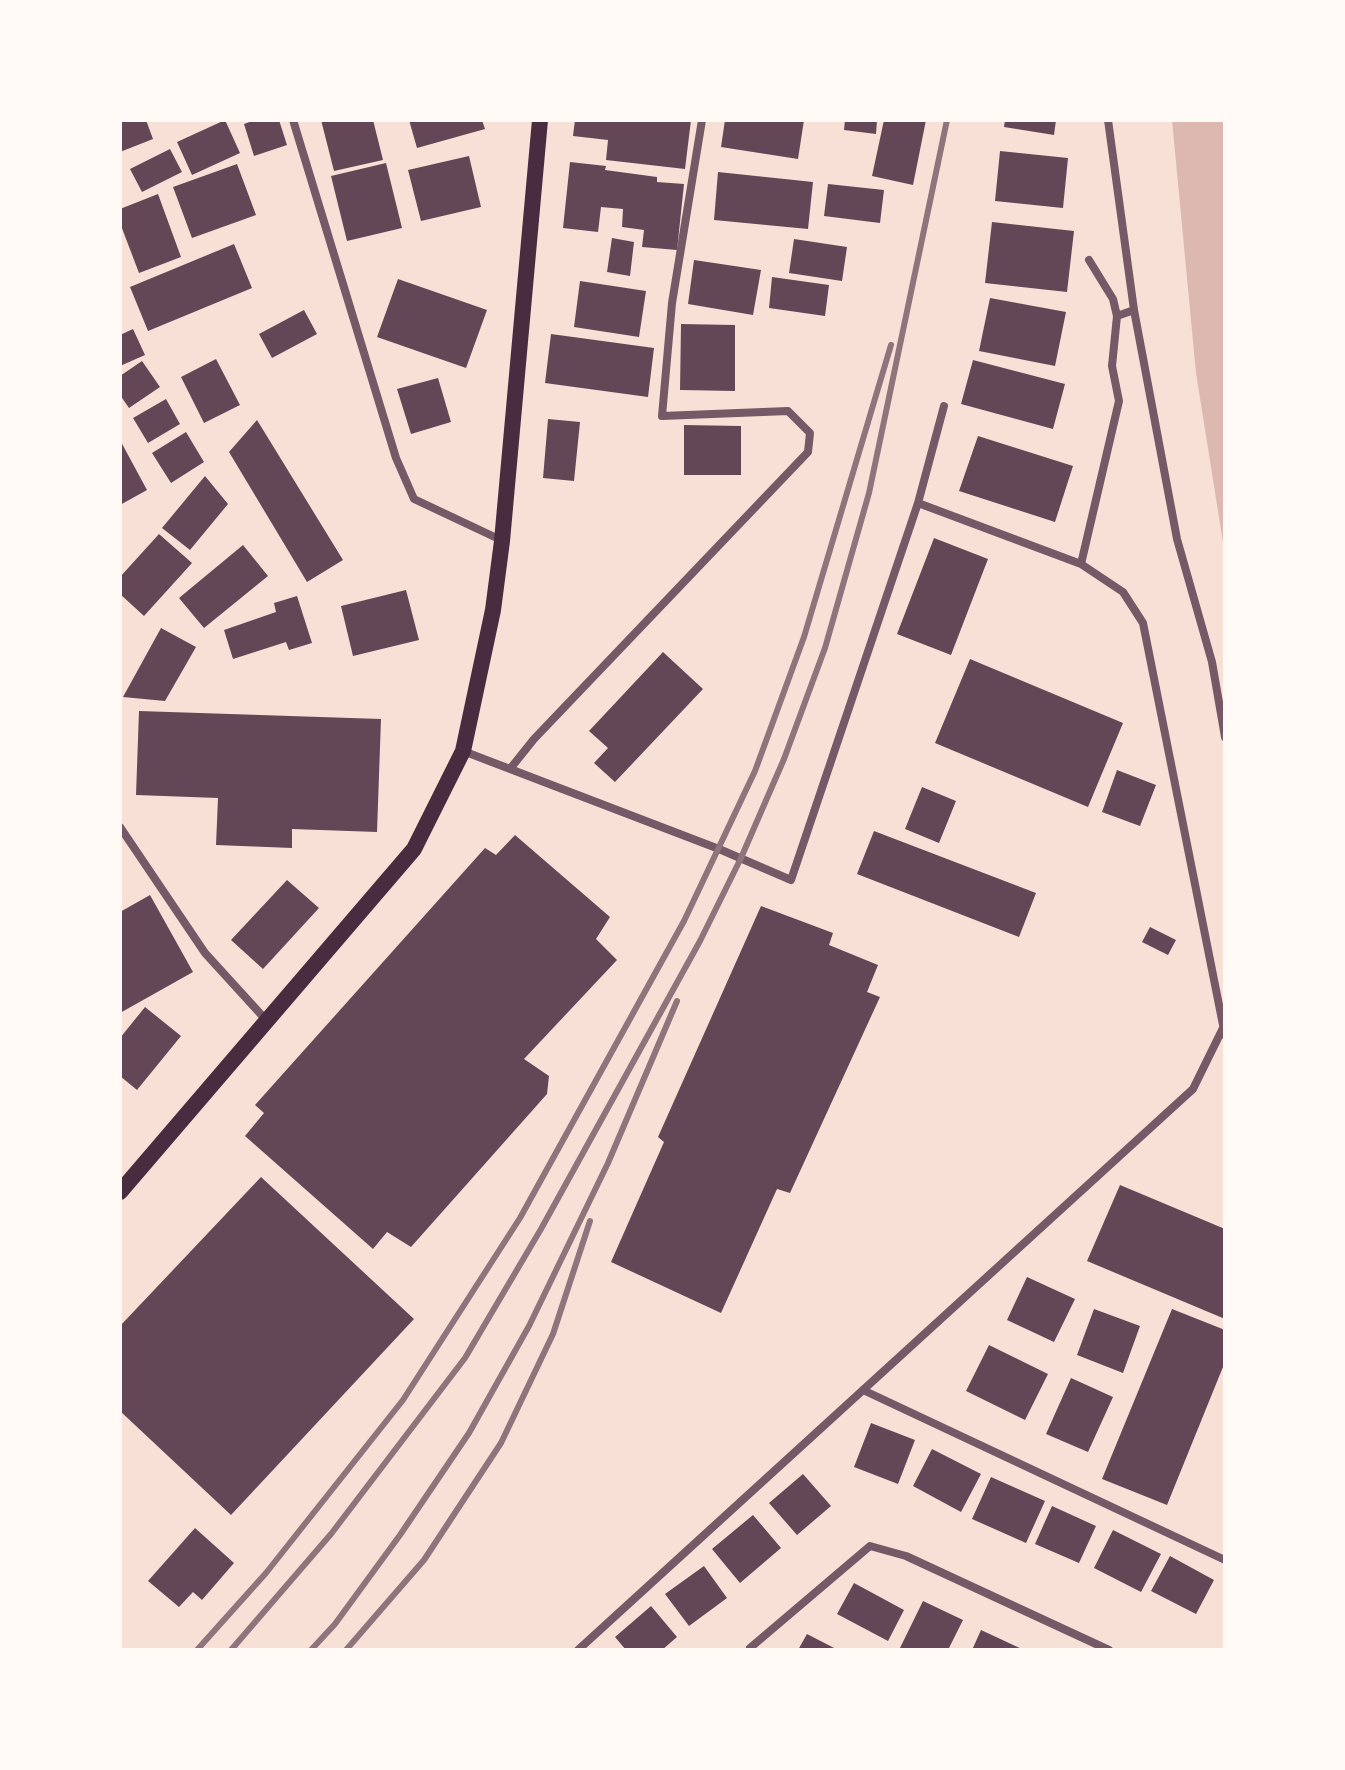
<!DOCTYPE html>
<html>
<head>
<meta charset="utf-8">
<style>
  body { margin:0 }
  #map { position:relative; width:1345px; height:1770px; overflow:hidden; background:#f7e1d7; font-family:Raleway,sans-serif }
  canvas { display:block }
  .frame { position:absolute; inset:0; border:122px solid #fffaf5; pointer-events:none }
</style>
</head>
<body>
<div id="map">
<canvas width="1345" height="1770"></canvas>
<div class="frame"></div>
</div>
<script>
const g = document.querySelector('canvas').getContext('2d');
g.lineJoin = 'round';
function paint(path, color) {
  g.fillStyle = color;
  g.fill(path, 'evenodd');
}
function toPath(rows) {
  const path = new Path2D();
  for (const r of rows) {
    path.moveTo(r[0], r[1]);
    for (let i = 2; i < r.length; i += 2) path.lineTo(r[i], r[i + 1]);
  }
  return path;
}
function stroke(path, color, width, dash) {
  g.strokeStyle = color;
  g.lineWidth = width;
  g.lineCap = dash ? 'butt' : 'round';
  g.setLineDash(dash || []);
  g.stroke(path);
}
paint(toPath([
  [1172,120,1225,120,1225,555,1196,373]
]), '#dcb8b0');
paint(toPath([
  [120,120,146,120,153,139,120,152],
  [225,120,240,153,192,175,177,142],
  [255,120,279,120,287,145,254,156,244,124],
  [321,120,373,120,383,160,334,171],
  [409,120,482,120,485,129,417,148],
  [575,120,691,120,685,169,606,160,608,140,573,136],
  [725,120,804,120,798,159,721,147],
  [845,120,877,120,876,134,844,130],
  [884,120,926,120,913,185,872,176],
  [1005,120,1056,120,1054,135,1004,127],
  [170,149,182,172,142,192,130,169],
  [1000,151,1068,158,1063,208,995,201],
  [469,156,481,207,421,221,408,170],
  [570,162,606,166,605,170,657,177,657,182,684,184,677,250,642,247,644,230,622,227,623,209,601,207,598,232,563,228],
  [386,163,402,228,347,241,331,176],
  [237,164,256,215,192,238,173,187],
  [718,172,813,182,808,229,714,220],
  [828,184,884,190,880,223,824,216],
  [158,194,181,257,139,273,120,223,120,209],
  [992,222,1074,231,1067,292,985,283],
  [612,238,634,242,630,276,607,272],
  [794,239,847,247,842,281,789,273],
  [234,244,252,288,148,331,130,287],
  [694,260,761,270,753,315,688,304],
  [772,277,829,285,825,316,769,308],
  [398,279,487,310,466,368,377,337],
  [580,281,646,291,639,337,574,327],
  [990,298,1066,312,1055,366,979,351],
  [304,310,317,334,272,358,259,334],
  [681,324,735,325,735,391,680,390],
  [133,329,145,355,120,366,120,335],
  [551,334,654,348,648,397,545,383],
  [216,359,240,405,204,423,181,377],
  [973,360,1065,384,1053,429,961,404],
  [142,361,160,387,129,408,120,395,120,376],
  [438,378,451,422,411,434,397,389],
  [166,399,180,424,148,443,133,418],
  [548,419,580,422,574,481,543,478],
  [257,420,343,560,307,582,229,452],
  [684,425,741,426,741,475,684,475],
  [186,432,204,462,171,483,152,453],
  [978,436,1073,466,1055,522,959,491],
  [120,440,147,490,120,505],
  [205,476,228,504,190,550,162,528],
  [159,534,192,563,144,616,120,594,120,577],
  [934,538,988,559,951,655,897,634],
  [243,545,268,576,204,628,179,598],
  [406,590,419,640,353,656,341,606],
  [297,596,312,643,289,650,286,642,233,659,224,630,276,612,274,603],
  [161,628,196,647,165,701,123,697],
  [663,652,703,689,615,782,594,763,608,748,589,731],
  [970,659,1123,723,1088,807,935,743],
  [139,711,381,719,377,832,292,829,292,848,216,845,218,798,136,795],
  [1117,770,1156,785,1140,826,1102,812],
  [922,787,956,801,939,843,905,829],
  [874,831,1036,893,1019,937,857,874],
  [515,835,610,917,596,939,617,960,524,1059,549,1076,547,1094,411,1247,387,1232,373,1249,245,1136,264,1113,255,1105,485,848,496,855],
  [287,880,319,908,263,969,231,940],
  [150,895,193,972,120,1013,120,912],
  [761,906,833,933,829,945,878,965,867,992,880,997,790,1193,777,1189,721,1313,611,1262,664,1142,658,1137],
  [1150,927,1176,940,1168,955,1142,942],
  [145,1007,181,1036,137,1090,120,1076,120,1038],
  [261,1177,414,1319,231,1515,120,1411,120,1326],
  [1120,1185,1225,1229,1225,1319,1087,1261],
  [1027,1277,1075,1299,1054,1342,1007,1320],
  [1094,1309,1140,1326,1123,1373,1077,1355],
  [1172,1309,1225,1330,1225,1362,1167,1505,1102,1479],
  [989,1345,1048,1374,1025,1420,966,1391],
  [1071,1378,1113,1397,1088,1452,1046,1434],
  [871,1423,915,1440,898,1484,854,1467],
  [932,1449,981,1474,961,1512,913,1486],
  [803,1474,831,1506,797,1535,769,1503],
  [991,1477,1045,1501,1026,1543,972,1519],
  [1052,1506,1096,1526,1079,1563,1035,1544],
  [753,1515,781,1548,740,1583,712,1549],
  [195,1528,234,1563,202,1600,193,1592,179,1607,148,1581],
  [1113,1530,1161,1554,1141,1592,1094,1568],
  [1170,1556,1214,1580,1196,1614,1151,1591],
  [704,1566,727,1598,689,1626,665,1594],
  [854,1583,904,1610,888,1641,837,1614],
  [923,1601,963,1620,948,1650,899,1650],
  [651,1606,677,1637,662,1650,626,1650,615,1637],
  [981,1630,1024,1650,972,1650],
  [807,1634,838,1650,798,1650]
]), '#644757');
stroke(toPath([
  [293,120,396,458,414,499,501,540],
  [1108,120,1134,310,1177,539,1212,662,1225,737],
  [1089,260,1113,299,1117,316],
  [918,503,944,406],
  [1081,564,1119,401,1112,366,1117,316,1134,310],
  [463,751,719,849,791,880,918,503,1081,564,1123,592,1143,623,1225,1035],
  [510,769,534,739,808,452,810,433,788,411,662,416,672,303,702,120],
  [120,827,205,953,267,1021],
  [863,1390,1225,1560],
  [750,1648,870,1546,906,1556,1109,1650],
  [578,1650,1193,1089,1223,1028]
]), '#755966', 8);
stroke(toPath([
  [120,1192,414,849,463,751,493,610,502,541,540,120]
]), '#4a2c40', 16);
stroke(toPath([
  [197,1650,266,1573,403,1400,520,1218,684,921,755,771,804,637,891,345],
  [231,1650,331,1534,465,1358,541,1229,700,941,741,858,784,759,825,648,869,493,947,120],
  [311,1650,335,1624,400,1535,469,1433,529,1326,608,1163,677,1001],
  [346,1650,424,1560,501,1443,553,1334,590,1221]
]), '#8f747c', 6);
</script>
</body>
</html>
